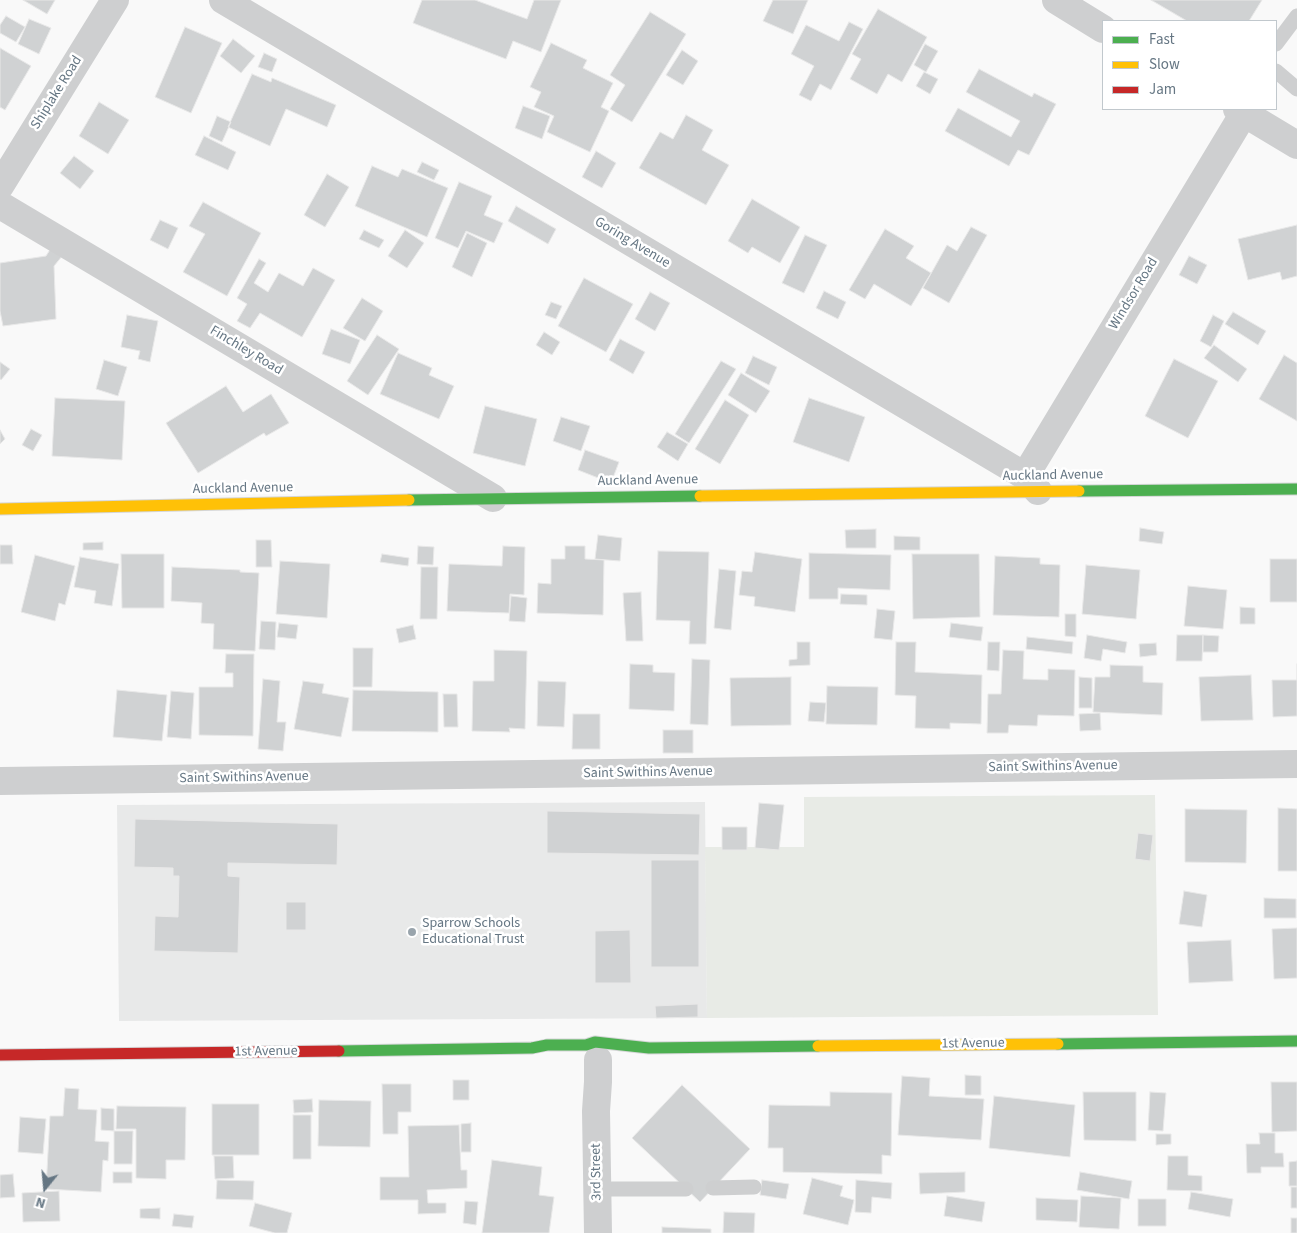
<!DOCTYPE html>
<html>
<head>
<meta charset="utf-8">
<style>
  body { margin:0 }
  #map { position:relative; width:1297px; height:1233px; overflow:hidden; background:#f9f9f9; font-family:"Source Sans 3",sans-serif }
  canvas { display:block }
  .legend { position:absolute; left:1102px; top:20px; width:175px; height:90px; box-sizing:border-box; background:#fff; border:1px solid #c1c8cd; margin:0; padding:6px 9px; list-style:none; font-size:15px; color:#657683 }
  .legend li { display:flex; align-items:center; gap:10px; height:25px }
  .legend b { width:25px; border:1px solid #c1c8cd }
  .north { position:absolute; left:20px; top:1163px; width:50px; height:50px; -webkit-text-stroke:4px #fff; paint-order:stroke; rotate:197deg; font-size:14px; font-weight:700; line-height:20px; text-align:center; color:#657683 }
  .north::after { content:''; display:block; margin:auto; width:18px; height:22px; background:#657683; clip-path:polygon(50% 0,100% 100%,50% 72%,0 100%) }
</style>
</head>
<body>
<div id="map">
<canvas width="1297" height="1233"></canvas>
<ul class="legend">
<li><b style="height:6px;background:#4caf50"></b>Fast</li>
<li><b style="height:6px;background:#ffc107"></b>Slow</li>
<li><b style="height:6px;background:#c62828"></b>Jam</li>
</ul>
<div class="north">N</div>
</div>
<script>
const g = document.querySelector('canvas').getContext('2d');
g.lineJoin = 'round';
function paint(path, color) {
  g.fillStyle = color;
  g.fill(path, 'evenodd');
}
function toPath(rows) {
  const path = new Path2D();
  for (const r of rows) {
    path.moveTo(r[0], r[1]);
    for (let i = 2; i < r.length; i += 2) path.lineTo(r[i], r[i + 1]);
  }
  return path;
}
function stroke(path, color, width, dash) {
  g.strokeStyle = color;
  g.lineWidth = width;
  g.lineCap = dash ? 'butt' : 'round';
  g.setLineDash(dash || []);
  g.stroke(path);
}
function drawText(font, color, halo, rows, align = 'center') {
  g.font = font + ' "Source Sans 3",sans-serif';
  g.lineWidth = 5;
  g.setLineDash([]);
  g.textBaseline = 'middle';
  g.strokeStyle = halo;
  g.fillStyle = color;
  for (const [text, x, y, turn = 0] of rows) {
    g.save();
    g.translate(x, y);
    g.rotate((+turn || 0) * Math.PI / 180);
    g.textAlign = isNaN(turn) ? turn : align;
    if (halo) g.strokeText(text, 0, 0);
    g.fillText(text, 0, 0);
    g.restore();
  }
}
paint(toPath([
  [705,802,707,1018,119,1021,117,805]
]), '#e8e9e9');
paint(toPath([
  [1155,795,1158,1015,707,1018,705,847,804,847,804,797]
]), '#e8ebe6');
const building = toPath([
  [23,0,55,0,47,14,23,0],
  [422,0,475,0,527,19,534,0,561,0,541,52,513,41,506,59,413,23,422,0],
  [773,0,808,0,793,34,763,21,773,0],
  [1151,0,1262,0,1249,21,1187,21,1151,0],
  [878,9,927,37,902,82,888,74,877,94,850,79,861,59,852,54,878,9],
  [650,12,686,34,632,122,610,109,625,85,610,75,650,12],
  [6,16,25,27,16,42,0,33,0,25,6,16],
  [29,19,51,28,39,54,18,44,29,19],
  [849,22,863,29,831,90,820,84,811,101,799,95,814,66,791,54,806,25,839,41,849,22],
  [185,27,222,43,191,113,155,97,185,27],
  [233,39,255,56,241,73,220,56,233,39],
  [551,43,587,60,583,68,613,83,601,107,609,111,590,152,547,132,554,116,534,107,541,92,530,87,551,43],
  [925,44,938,51,926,72,914,65,925,44],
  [0,48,31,66,5,110,0,107,0,48],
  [682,50,698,61,683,85,666,75,682,50],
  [264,53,277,59,272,72,258,67,264,53],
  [979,69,1032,97,1034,93,1056,104,1029,155,1018,150,1009,166,945,131,958,108,1011,137,1020,121,966,92,979,69],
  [924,72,938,79,930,94,916,86,924,72],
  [252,74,271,82,272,78,336,105,327,127,286,109,270,146,228,127,252,74],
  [99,102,129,120,108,154,79,136,99,102],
  [523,106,550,116,542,139,515,128,523,106],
  [686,115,713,130,702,150,729,165,706,205,639,168,660,132,673,139,686,115],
  [217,116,231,122,222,142,209,136,217,116],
  [204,136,236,152,228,170,195,155,204,136],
  [596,151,616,163,602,188,582,177,596,151],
  [74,156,94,171,80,189,60,173,74,156],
  [422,162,439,170,434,180,417,172,422,162],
  [372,166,398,177,402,169,448,188,427,237,355,206,372,166],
  [327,174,349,187,325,227,304,215,327,174],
  [459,182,492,196,484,215,503,223,494,243,466,231,458,248,435,238,459,182],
  [752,199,800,227,780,263,752,247,748,253,728,241,752,199],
  [203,202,261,233,227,296,183,272,205,234,189,226,203,202],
  [516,206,556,229,548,244,508,221,516,206],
  [160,220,178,228,168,249,150,240,160,220],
  [1297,225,1297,276,1282,280,1280,272,1248,280,1238,239,1297,225],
  [971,227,987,235,949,303,923,288,947,245,957,251,971,227],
  [885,229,914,246,906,258,931,273,911,306,874,284,865,299,849,290,885,229],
  [364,230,384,240,379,248,359,239,364,230],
  [405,230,424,243,407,268,388,256,405,230],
  [467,233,487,243,472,277,452,267,467,233],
  [805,235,827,245,804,293,782,283,805,235],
  [51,248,63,255,54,266,56,319,3,326,0,311,0,263,46,256,51,248],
  [1189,256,1207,265,1197,284,1179,275,1189,256],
  [259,259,266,263,254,283,268,292,279,273,303,286,313,268,335,280,302,337,260,313,250,328,237,321,247,304,237,298,259,259],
  [584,278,633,304,606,352,558,326,584,278],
  [824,291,846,302,838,319,816,308,824,291],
  [650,292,670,303,655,331,635,319,650,292],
  [362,298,383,311,365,341,343,328,362,298],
  [551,302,562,306,556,319,545,315,551,302],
  [1233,312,1266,331,1258,345,1225,324,1233,312],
  [127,315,158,321,150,362,138,359,140,351,121,347,127,315],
  [1213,315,1224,321,1211,347,1200,341,1213,315],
  [331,329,360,340,350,364,322,354,331,329],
  [544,332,560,342,552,355,536,345,544,332],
  [377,335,399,349,368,395,347,381,377,335],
  [620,339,645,352,633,374,609,360,620,339],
  [1214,345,1247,369,1238,382,1204,358,1214,345],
  [398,353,432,368,429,375,454,386,439,419,380,394,398,353],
  [1284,355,1297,363,1297,421,1259,399,1284,355],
  [753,356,777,367,769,385,745,373,753,356],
  [1174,359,1218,381,1188,438,1145,416,1174,359],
  [104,360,127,367,118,396,96,389,104,360],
  [721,361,736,369,689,443,675,434,721,361],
  [0,362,10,369,1,380,0,379,0,362],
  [741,373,770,391,756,413,728,395,741,373],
  [226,386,243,412,271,394,289,423,266,436,264,433,198,473,166,423,226,386],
  [55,398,125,401,122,460,52,456,55,398],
  [809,398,865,417,849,462,793,442,809,398],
  [725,400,749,415,720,464,695,449,725,400],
  [485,406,537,419,525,466,473,453,485,406],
  [561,417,590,426,581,451,553,441,561,417],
  [31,429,42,435,33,451,22,445,31,429],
  [0,430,5,439,0,444,0,430],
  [667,432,688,444,678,461,657,447,667,432],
  [585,450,619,462,611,483,578,470,585,450],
  [1140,528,1164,532,1162,544,1139,541,1140,528],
  [876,529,876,548,846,548,845,530,876,529],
  [598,535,622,538,620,561,595,559,598,535],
  [894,536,920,537,920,550,894,550,894,536],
  [256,540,271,540,272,567,256,567,256,540],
  [103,542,103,550,83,550,83,543,103,542],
  [0,545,12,545,13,564,0,564,0,545],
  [418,546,434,547,433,565,417,564,418,546],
  [503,546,525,547,524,595,510,594,509,613,447,611,449,564,502,566,503,546],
  [565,546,585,546,585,559,604,560,603,615,537,613,538,583,551,584,551,559,565,559,565,546],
  [658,551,709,552,706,644,689,644,690,621,656,620,658,551],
  [755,552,802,559,795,612,754,606,755,597,739,595,742,571,752,572,755,552],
  [809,553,891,555,890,590,838,588,838,599,809,599,809,553],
  [121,554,164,554,164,608,122,608,121,554],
  [382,554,409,558,408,566,380,562,382,554],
  [912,554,979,554,980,617,913,619,912,554],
  [35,555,75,566,65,605,59,603,55,621,21,612,35,555],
  [995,556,1040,558,1040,564,1060,565,1059,617,993,615,995,556],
  [80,557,119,564,112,606,94,603,96,591,74,587,80,557],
  [1270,559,1297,559,1297,602,1270,602,1270,559],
  [280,561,330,564,327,618,276,614,280,561],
  [1086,565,1140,570,1136,619,1082,614,1086,565],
  [172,567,240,570,240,572,259,573,255,651,213,649,214,624,201,623,202,603,171,601,172,567],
  [421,567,438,567,437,619,420,619,421,567],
  [719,569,736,571,731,630,714,628,719,569],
  [1188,586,1227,590,1223,629,1184,626,1188,586],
  [641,592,643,641,626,641,623,593,641,592],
  [841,594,867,595,867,605,840,604,841,594],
  [511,596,527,598,525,622,509,621,511,596],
  [1240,607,1255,608,1255,624,1240,624,1240,607],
  [877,609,895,611,892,640,874,638,877,609],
  [1065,614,1076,614,1076,637,1065,636,1065,614],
  [261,621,276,622,275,650,259,649,261,621],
  [279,623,298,625,296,639,277,637,279,623],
  [951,623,983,627,981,641,949,637,951,623],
  [413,625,416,639,399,643,396,629,413,625],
  [1087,635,1127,642,1125,653,1103,649,1101,661,1084,658,1087,635],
  [1177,635,1203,635,1202,661,1176,661,1177,635],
  [1203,635,1219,636,1218,652,1203,652,1203,635],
  [1027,637,1073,642,1072,654,1026,649,1027,637],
  [797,642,810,642,810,665,789,666,789,660,797,659,797,642],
  [896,642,916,642,915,672,982,675,981,724,950,723,950,729,915,728,916,696,895,695,896,642],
  [988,642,1000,642,999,671,987,670,988,642],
  [1156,643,1157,655,1140,657,1139,644,1156,643],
  [353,648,373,648,372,687,353,687,353,648],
  [494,650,527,651,525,729,509,728,510,732,472,731,473,681,494,681,494,650],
  [1003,650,1024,651,1023,679,1048,680,1048,669,1075,670,1074,716,1038,715,1037,726,1009,725,1008,733,987,733,988,694,1001,694,1003,650],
  [226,654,254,654,253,736,199,735,199,687,233,687,233,673,225,673,226,654],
  [692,659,710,660,708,725,690,724,692,659],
  [630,664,653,665,653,672,675,673,674,711,629,709,630,664],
  [1297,664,1297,716,1273,717,1272,680,1297,680,1297,664],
  [1110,665,1143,666,1143,682,1163,683,1162,715,1093,712,1095,677,1110,677,1110,665],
  [1251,675,1253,720,1201,721,1199,677,1251,675],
  [791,677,791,725,731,726,730,678,791,677],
  [1079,677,1092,678,1092,708,1079,708,1079,677],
  [263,679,280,681,277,722,286,722,283,751,258,749,263,679],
  [303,681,324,684,322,693,349,698,341,737,294,729,303,681],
  [538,681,566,682,564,727,537,726,538,681],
  [827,686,878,687,877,725,826,724,827,686],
  [117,690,167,695,162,741,113,737,117,690],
  [353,690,438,692,438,732,352,731,353,690],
  [171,691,194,693,191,739,167,737,171,691],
  [443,694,457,694,458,727,444,727,443,694],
  [810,702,826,703,824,722,808,721,810,702],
  [1100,713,1101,730,1080,731,1079,714,1100,713],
  [573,714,600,714,600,749,572,749,573,714],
  [663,730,693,730,693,753,663,753,663,730],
  [759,803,784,805,779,850,755,848,759,803],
  [1278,808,1297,809,1297,871,1278,871,1278,808],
  [1185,809,1247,810,1246,863,1185,862,1185,809],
  [547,811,700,814,699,855,547,853,547,811],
  [135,819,338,824,337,865,228,863,228,876,240,877,238,953,154,951,155,916,178,917,179,876,173,876,173,868,134,867,135,819],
  [722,827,747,827,747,850,722,850,722,827],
  [1138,833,1153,835,1150,861,1135,859,1138,833],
  [651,860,699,860,699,967,651,967,651,860],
  [1184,891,1207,895,1202,927,1179,924,1184,891],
  [1264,898,1296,899,1296,918,1264,918,1264,898],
  [286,902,306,902,306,930,286,930,286,902],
  [1297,928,1297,978,1274,979,1272,929,1297,928],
  [630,930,631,983,595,983,595,931,630,930],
  [1231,940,1233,981,1189,983,1187,942,1231,940],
  [698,1004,698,1017,656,1018,655,1006,698,1004],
  [965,1075,981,1076,981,1095,965,1095,965,1075],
  [902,1076,930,1078,929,1096,984,1099,981,1140,898,1135,902,1076],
  [453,1080,469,1080,469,1100,453,1100,453,1080],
  [1271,1082,1297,1082,1297,1131,1272,1132,1271,1082],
  [382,1084,411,1084,411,1112,398,1112,398,1134,383,1134,382,1084],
  [682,1085,750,1149,700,1202,632,1138,682,1085],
  [65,1088,79,1089,78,1109,97,1110,95,1141,109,1142,108,1161,103,1160,101,1192,46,1189,50,1116,63,1116,65,1088],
  [830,1092,892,1093,891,1156,882,1155,882,1174,783,1172,783,1148,768,1148,769,1105,830,1106,830,1092],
  [1083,1092,1136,1092,1136,1141,1084,1140,1083,1092],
  [1150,1092,1166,1093,1163,1131,1148,1130,1150,1092],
  [994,1096,1075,1105,1070,1157,989,1148,994,1096],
  [312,1099,313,1112,294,1113,293,1100,312,1099],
  [319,1100,371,1101,370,1147,318,1146,319,1100],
  [212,1104,259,1104,259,1155,212,1155,212,1104],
  [117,1106,186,1107,185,1160,166,1160,166,1179,136,1178,136,1129,116,1129,117,1106],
  [101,1108,114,1109,114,1131,101,1130,101,1108],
  [293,1115,311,1115,311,1159,293,1159,293,1115],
  [20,1117,46,1119,43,1154,18,1152,20,1117],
  [471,1123,471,1152,461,1152,461,1124,471,1123],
  [459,1125,461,1170,467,1170,467,1188,427,1190,428,1203,446,1203,446,1213,418,1214,418,1200,380,1200,380,1177,409,1177,408,1126,459,1125],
  [114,1131,133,1131,132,1164,114,1164,114,1131],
  [1259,1133,1275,1133,1275,1153,1283,1153,1284,1167,1261,1167,1261,1173,1247,1173,1246,1144,1260,1144,1259,1133],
  [1156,1134,1171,1134,1171,1144,1156,1145,1156,1134],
  [214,1156,233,1156,234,1178,215,1179,214,1156],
  [1168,1156,1188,1156,1188,1175,1202,1176,1202,1191,1167,1190,1168,1156],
  [492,1160,542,1167,539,1195,554,1197,549,1233,482,1233,492,1160],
  [1297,1161,1297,1186,1289,1186,1289,1162,1297,1161],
  [113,1172,132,1172,132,1183,113,1183,113,1172],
  [965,1172,965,1192,920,1194,919,1173,965,1172],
  [1080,1172,1132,1181,1129,1199,1077,1190,1080,1172],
  [13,1174,15,1197,0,1198,0,1175,13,1174],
  [812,1178,843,1186,840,1196,854,1200,848,1225,803,1214,812,1178],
  [217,1180,254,1181,253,1200,216,1199,217,1180],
  [762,1180,789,1184,786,1199,760,1195,762,1180],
  [856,1180,892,1183,891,1199,872,1197,871,1213,855,1212,856,1180],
  [1291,1187,1297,1187,1297,1208,1291,1208,1291,1187],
  [59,1191,60,1221,23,1222,22,1193,59,1191],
  [1191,1192,1233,1199,1230,1217,1188,1209,1191,1192],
  [947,1196,985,1202,982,1222,944,1216,947,1196],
  [1081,1196,1121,1198,1119,1229,1079,1227,1081,1196],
  [1036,1198,1078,1200,1077,1222,1036,1220,1036,1198],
  [1138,1199,1166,1199,1166,1226,1138,1226,1138,1199],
  [465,1201,478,1202,476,1225,463,1223,465,1201],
  [255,1203,292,1213,287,1233,275,1233,249,1226,255,1203],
  [160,1208,160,1219,140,1218,140,1209,160,1208],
  [724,1212,755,1213,754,1233,723,1233,724,1212],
  [174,1214,194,1216,192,1228,172,1226,174,1214],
  [1291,1218,1297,1218,1297,1233,1291,1233,1291,1218],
  [662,1227,711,1229,711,1233,662,1233,662,1227]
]);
paint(building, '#d0d2d3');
stroke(building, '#e8e8e8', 1);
const fast = toPath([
  [1079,491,1297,489],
  [409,500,700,496],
  [1058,1044,1297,1041],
  [339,1051,532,1048,547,1045,586,1045,595,1042,649,1048,818,1046]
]);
const slow = toPath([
  [700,496,1079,491],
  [0,509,409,500],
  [818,1046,1058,1044]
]);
const jam = toPath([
  [0,1055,339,1051]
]);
stroke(fast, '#d5d6d7', 13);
stroke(slow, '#d5d6d7', 13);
stroke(jam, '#d5d6d7', 13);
stroke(toPath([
  [1276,44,1297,16],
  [1276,71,1297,89],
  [713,1188,754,1187],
  [597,1189,686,1189]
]), '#cecfd0', 15);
stroke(toPath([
  [223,0,1025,476,1038,491],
  [1056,0,1103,29],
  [1237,109,1297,145],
  [0,186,115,0],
  [0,205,493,498],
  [1025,476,1244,113],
  [0,781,1297,764],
  [598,1233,596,1111,598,1082,598,1060]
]), '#cecfd0', 28);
stroke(fast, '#4caf50', 11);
stroke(slow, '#ffc107', 11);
stroke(jam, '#c62828', 11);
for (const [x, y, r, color] of [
  [412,932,5,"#99a4ac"]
]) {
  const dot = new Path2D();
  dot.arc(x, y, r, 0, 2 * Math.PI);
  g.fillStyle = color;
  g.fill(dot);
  stroke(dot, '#fff', 2);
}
drawText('14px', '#657683', '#fff', [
  ["Shiplake Road",57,93,-58],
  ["Goring Avenue",632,243,31],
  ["Windsor Road",1134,294,-59],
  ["Finchley Road",246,351,31],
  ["Auckland Avenue",1053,476,-1],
  ["Auckland Avenue",648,481,-1],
  ["Auckland Avenue",243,489,-1],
  ["Saint Swithins Avenue",1053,767,-1],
  ["Saint Swithins Avenue",648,773,-1],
  ["Saint Swithins Avenue",244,778,-1],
  ["1st Avenue",973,1044,-1],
  ["1st Avenue",266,1052,-1],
  ["3rd Street",597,1172,-91]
]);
drawText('14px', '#657683', '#fff', [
  ["Sparrow Schools",422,924],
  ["Educational Trust",422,940]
], 'left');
</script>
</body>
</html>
